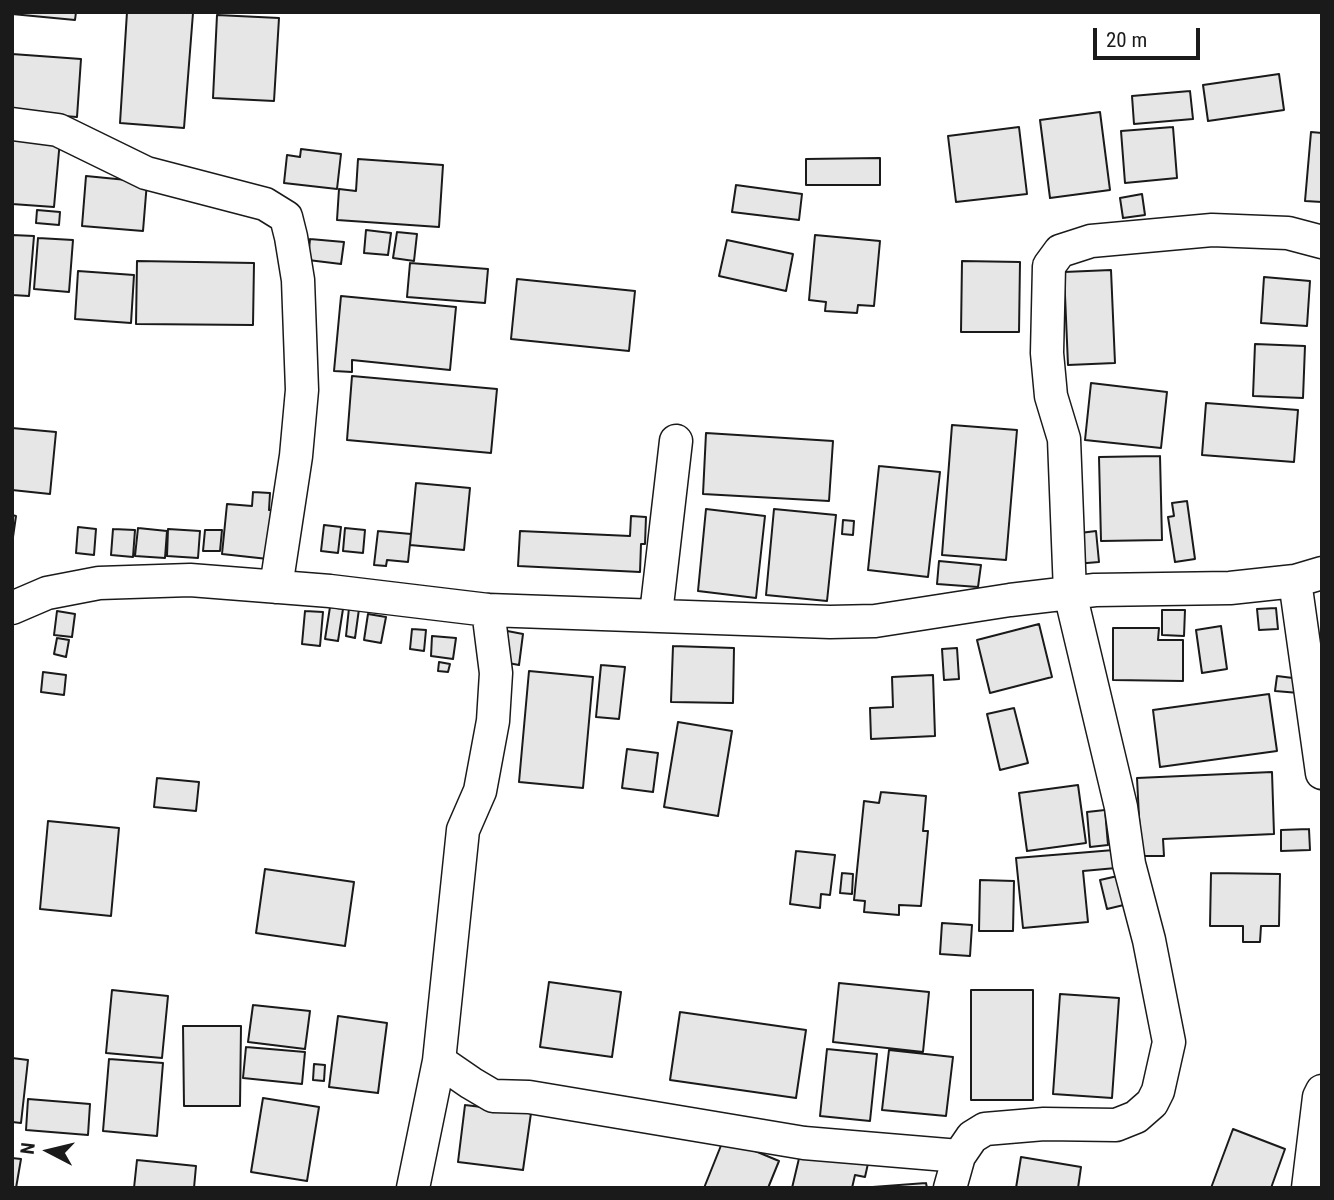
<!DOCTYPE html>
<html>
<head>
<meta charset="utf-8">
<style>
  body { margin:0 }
  #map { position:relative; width:1334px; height:1200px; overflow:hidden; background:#fff; font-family:"Roboto Condensed",sans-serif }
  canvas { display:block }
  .frame { position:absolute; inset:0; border:14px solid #1a1a1a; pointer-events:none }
  .north { position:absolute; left:14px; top:1116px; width:70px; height:70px; -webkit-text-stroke:5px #fff; paint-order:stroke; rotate:277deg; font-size:19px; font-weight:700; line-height:28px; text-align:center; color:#1a1a1a }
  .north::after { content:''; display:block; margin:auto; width:24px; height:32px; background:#1a1a1a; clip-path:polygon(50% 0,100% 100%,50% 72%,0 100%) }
  .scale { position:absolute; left:1093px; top:28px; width:107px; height:32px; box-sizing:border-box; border:4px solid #1a1a1a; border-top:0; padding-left:9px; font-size:21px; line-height:24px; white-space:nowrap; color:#1a1a1a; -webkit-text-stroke:5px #fff; paint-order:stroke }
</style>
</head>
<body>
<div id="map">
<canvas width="1334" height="1200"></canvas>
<div class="frame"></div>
<div class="north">N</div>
<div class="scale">20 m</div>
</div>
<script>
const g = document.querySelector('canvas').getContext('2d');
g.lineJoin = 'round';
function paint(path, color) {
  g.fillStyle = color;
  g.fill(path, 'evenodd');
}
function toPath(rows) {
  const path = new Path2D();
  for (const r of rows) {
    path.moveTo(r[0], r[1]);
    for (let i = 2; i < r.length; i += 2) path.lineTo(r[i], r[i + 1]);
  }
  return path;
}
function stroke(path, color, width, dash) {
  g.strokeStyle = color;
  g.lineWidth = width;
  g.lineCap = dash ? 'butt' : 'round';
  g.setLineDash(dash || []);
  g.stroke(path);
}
const building = toPath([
  [12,12,76,12,75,20,12,14,12,12],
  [127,12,193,13,184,128,120,123,127,12],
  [217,15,279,18,274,101,213,98,217,15],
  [12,54,81,59,77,117,12,112,12,54],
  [1279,74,1284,110,1208,121,1203,85,1279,74],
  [1190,91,1193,119,1134,124,1132,96,1190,91],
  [1100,112,1110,190,1050,198,1040,120,1100,112],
  [1019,127,1027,194,956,202,948,136,1019,127],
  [1173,127,1177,178,1125,183,1121,131,1173,127],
  [1311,132,1322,133,1322,202,1305,201,1311,132],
  [12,136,60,140,54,207,12,204,12,136],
  [301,149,341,154,337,189,284,183,287,155,300,157,301,149],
  [880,158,880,185,806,185,806,159,880,158],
  [358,159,443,165,439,227,337,220,339,189,356,191,358,159],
  [86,176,147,182,143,231,82,226,86,176],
  [736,185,802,194,799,220,732,212,736,185],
  [1142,194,1145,215,1123,218,1120,198,1142,194],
  [37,210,60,212,59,225,36,223,37,210],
  [366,230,391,233,388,255,364,253,366,230],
  [397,232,417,234,414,261,393,258,397,232],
  [12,235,34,236,29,296,12,295,12,235],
  [815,235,880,241,874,306,858,305,857,313,825,311,826,302,809,300,815,235],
  [38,238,73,240,69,292,34,289,38,238],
  [310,239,344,242,341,264,308,260,310,239],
  [727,240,793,254,786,291,719,276,727,240],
  [137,261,254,263,253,325,136,324,137,261],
  [962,261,1020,262,1019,332,961,332,962,261],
  [410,263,488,269,485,303,407,297,410,263],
  [1111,270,1115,363,1068,365,1064,272,1111,270],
  [78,271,134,275,131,323,75,319,78,271],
  [1264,277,1310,281,1307,326,1261,323,1264,277],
  [517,279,635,291,629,351,511,339,517,279],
  [341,296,456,307,450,370,352,360,352,372,334,371,341,296],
  [1255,344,1305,346,1303,398,1253,396,1255,344],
  [352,376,497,389,491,453,347,440,352,376],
  [1091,383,1167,392,1161,448,1085,440,1091,383],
  [1206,403,1298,410,1294,462,1202,455,1206,403],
  [952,425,1017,430,1006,560,942,555,952,425],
  [12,428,56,432,50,494,12,490,12,428],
  [706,433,833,441,829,501,703,494,706,433],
  [1160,456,1162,540,1101,541,1099,457,1160,456],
  [879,466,940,472,928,577,868,570,879,466],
  [416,483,470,488,464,550,410,545,416,483],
  [253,492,270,493,269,510,273,510,268,559,222,554,227,504,252,506,253,492],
  [1187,501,1195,559,1175,562,1168,517,1174,516,1172,503,1187,501],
  [706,509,765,516,756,598,698,591,706,509],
  [774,509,836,515,827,601,766,595,774,509],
  [12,515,16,516,12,544,12,515],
  [631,516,646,517,645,544,641,544,640,572,518,566,520,531,630,536,631,516],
  [843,520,854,521,853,535,842,534,843,520],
  [324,525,341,527,338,553,321,551,324,525],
  [78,527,96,529,94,555,76,553,78,527],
  [138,528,167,531,165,558,135,556,138,528],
  [345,528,365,530,363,553,343,551,345,528],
  [113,529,135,530,133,557,111,555,113,529],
  [168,529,200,531,198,558,167,556,168,529],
  [205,530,222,530,220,551,203,551,205,530],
  [378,531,411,534,408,562,387,560,386,566,374,565,378,531],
  [1096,531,1099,562,1075,564,1072,534,1096,531],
  [939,561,981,565,978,587,937,584,939,561],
  [330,607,343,609,338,641,325,639,330,607],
  [349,608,359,609,355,638,346,636,349,608],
  [1276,608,1278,629,1259,630,1257,609,1276,608],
  [1162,610,1185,610,1184,636,1162,635,1162,610],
  [57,611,75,614,72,637,54,635,57,611],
  [305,611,323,612,320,646,302,644,305,611],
  [368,614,386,617,381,643,364,640,368,614],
  [1039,624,1052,677,990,693,977,640,1039,624],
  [1221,626,1227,669,1202,673,1196,630,1221,626],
  [1113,628,1159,628,1158,640,1183,640,1183,681,1113,680,1113,628],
  [412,629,426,630,424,651,410,649,412,629],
  [502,630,523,634,519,665,497,661,502,630],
  [432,636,456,638,453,659,431,656,432,636],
  [57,638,69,640,66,657,54,654,57,638],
  [673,646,734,648,733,703,671,702,673,646],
  [957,648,959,679,944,680,942,649,957,648],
  [439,662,450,664,448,672,438,671,439,662],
  [601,665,625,667,619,719,596,717,601,665],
  [529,671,593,677,583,788,519,782,529,671],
  [43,672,66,675,64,695,41,692,43,672],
  [933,675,935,736,871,739,870,708,893,707,892,677,933,675],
  [1277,676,1301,679,1299,693,1275,691,1277,676],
  [1269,694,1277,751,1160,767,1153,710,1269,694],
  [1014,708,1028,763,1000,770,987,714,1014,708],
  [678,722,732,731,718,816,664,807,678,722],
  [627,749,658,753,653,792,622,788,627,749],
  [1272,772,1274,834,1163,839,1164,856,1141,856,1137,778,1272,772],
  [157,778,199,782,196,811,154,807,157,778],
  [1078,785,1086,843,1027,851,1019,793,1078,785],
  [881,792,926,796,923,831,928,831,921,906,899,905,899,915,864,912,865,901,854,900,864,801,879,803,881,792],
  [1105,810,1108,845,1090,847,1087,812,1105,810],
  [48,821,119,828,111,916,40,909,48,821],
  [1309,829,1310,850,1281,851,1281,830,1309,829],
  [1114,850,1116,868,1083,871,1088,922,1023,928,1016,858,1114,850],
  [796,851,835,855,830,895,821,894,820,908,790,904,796,851],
  [265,869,354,882,345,946,256,933,265,869],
  [842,873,853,874,852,894,840,893,842,873],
  [1211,873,1280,874,1279,926,1261,926,1260,942,1243,942,1243,926,1210,926,1211,873],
  [1122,875,1128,904,1107,909,1100,880,1122,875],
  [980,880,1014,881,1013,931,979,931,980,880],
  [942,923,972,925,970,956,940,954,942,923],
  [549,982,621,992,612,1057,540,1047,549,982],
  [839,983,929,992,923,1052,833,1042,839,983],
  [112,990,168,996,162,1058,106,1053,112,990],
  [971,990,1033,990,1033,1100,971,1100,971,990],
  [1060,994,1119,998,1112,1098,1053,1094,1060,994],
  [253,1005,310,1011,305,1049,248,1042,253,1005],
  [680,1012,806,1030,796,1098,670,1080,680,1012],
  [338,1016,387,1023,378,1093,329,1087,338,1016],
  [183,1026,241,1026,240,1106,184,1106,183,1026],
  [246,1047,305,1052,302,1084,243,1078,246,1047],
  [827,1049,877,1054,870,1121,820,1116,827,1049],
  [889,1050,953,1057,946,1116,882,1110,889,1050],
  [12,1058,28,1060,21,1123,12,1122,12,1058],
  [109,1059,163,1063,157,1136,103,1131,109,1059],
  [314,1064,325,1065,324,1081,313,1080,314,1064],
  [263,1098,319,1107,307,1181,251,1172,263,1098],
  [28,1099,90,1104,88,1135,26,1130,28,1099],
  [465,1105,531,1113,523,1170,458,1162,465,1105],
  [1233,1129,1285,1149,1271,1188,1211,1188,1233,1129],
  [724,1138,779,1161,768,1188,704,1188,724,1138],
  [801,1150,869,1159,865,1177,855,1175,852,1188,792,1188,801,1150],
  [1021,1157,1081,1167,1078,1188,1016,1188,1021,1157],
  [12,1158,21,1159,16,1188,12,1188,12,1158],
  [137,1160,196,1166,194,1188,134,1188,137,1160],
  [926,1183,927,1188,859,1188,926,1183]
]);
paint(building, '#e6e6e6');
stroke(building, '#1a1a1a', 2);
const street = toPath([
  [12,124,58,130,146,173,265,204,286,217,291,237,298,280,302,390,296,456,276,587],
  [1295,581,1322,773],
  [12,608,47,593,99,583,190,580,330,591,488,610,830,622,875,621,1010,600,1095,590,1230,588,1295,581,1322,573],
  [656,614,676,441],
  [439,1061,471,1083,493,1096,529,1097,804,1143,959,1156],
  [413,1188,439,1061,463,830,480,791,493,721,496,673,488,610],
  [950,1188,959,1156,972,1137,985,1129,1044,1124,1116,1125,1136,1117,1152,1103,1158,1091,1169,1042,1149,940,1129,864,1121,807,1070,593,1064,439,1051,396,1047,353,1049,266,1060,251,1091,241,1212,230,1288,233,1322,242],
  [1308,1188,1319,1097,1322,1091]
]);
stroke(street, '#1a1a1a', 35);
stroke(street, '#fff', 32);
</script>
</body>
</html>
